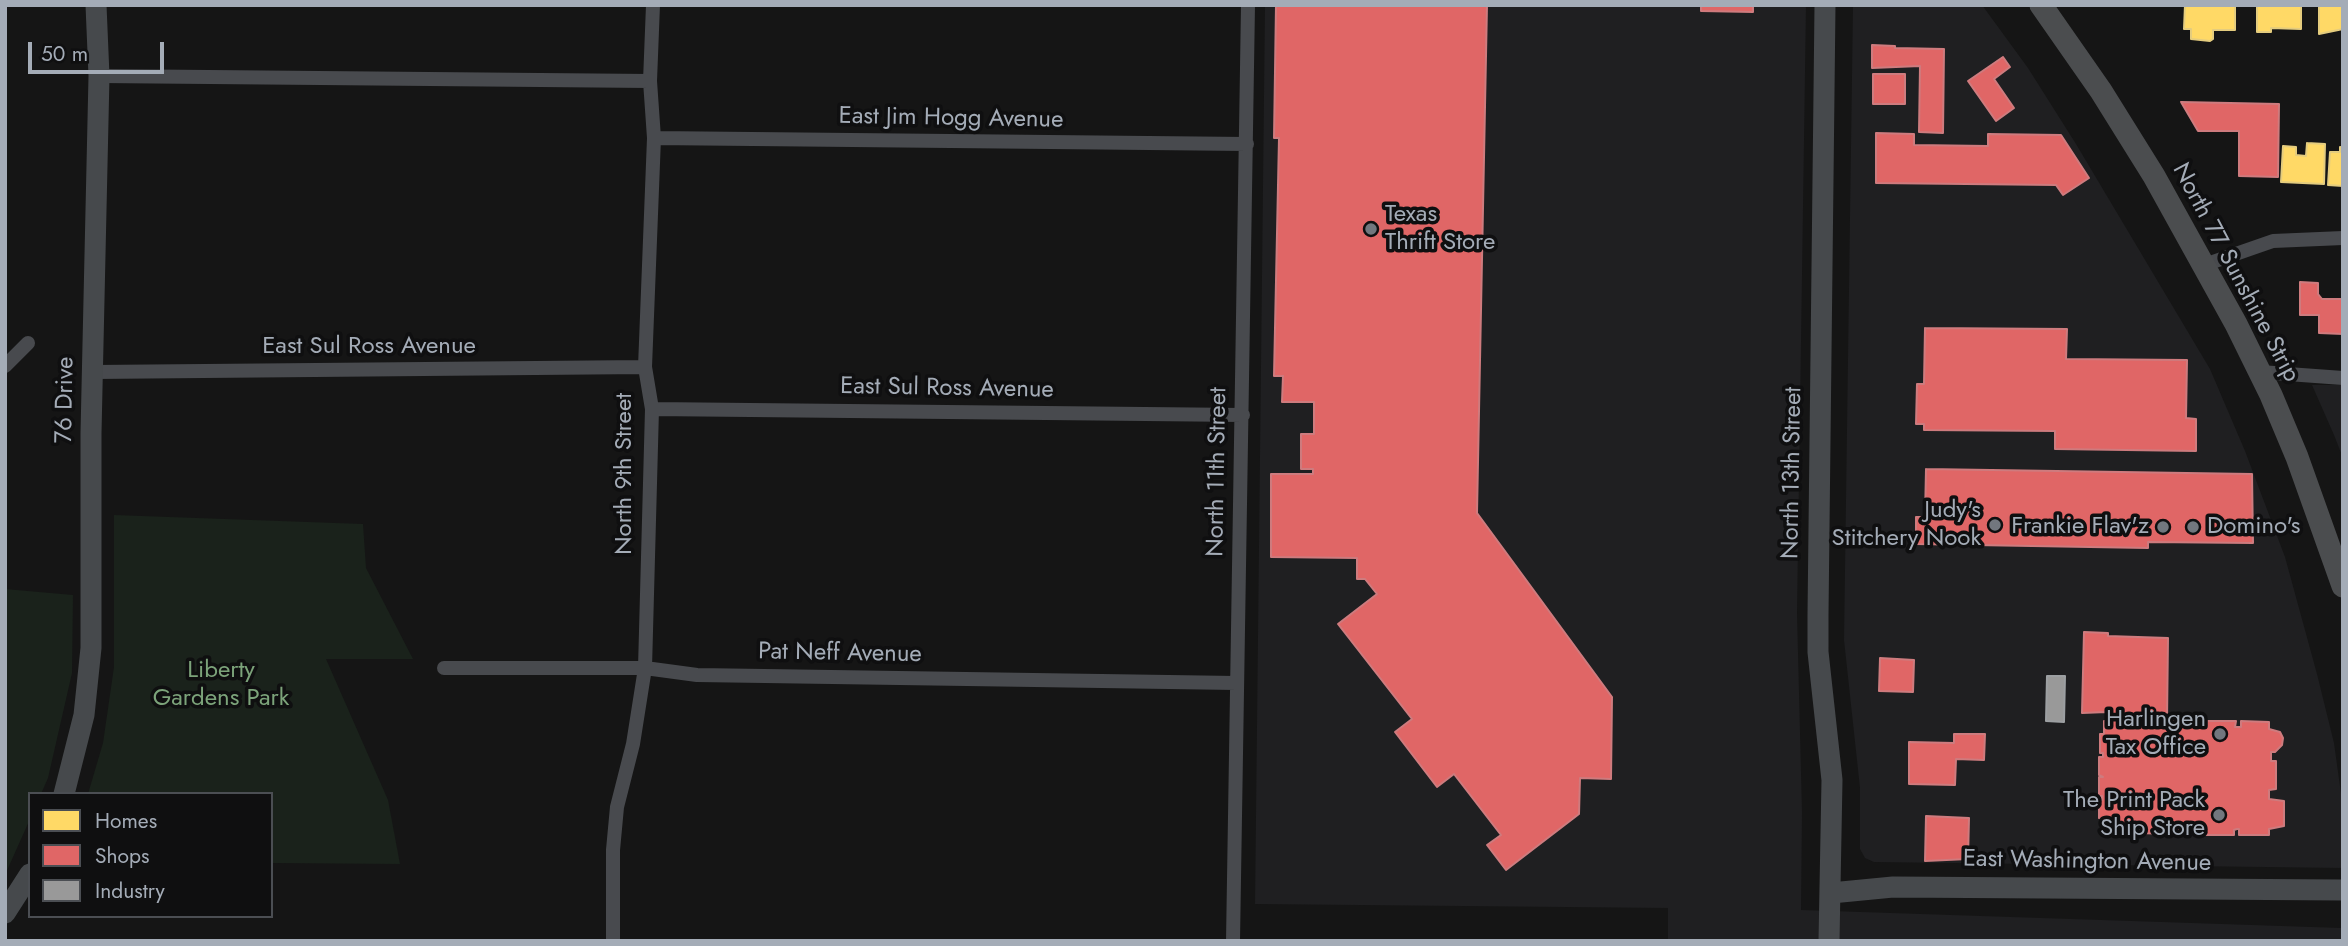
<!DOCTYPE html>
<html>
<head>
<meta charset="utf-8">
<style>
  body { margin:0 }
  #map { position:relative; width:2348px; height:946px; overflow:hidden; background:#151515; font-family:Jost,sans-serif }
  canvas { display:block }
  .frame { position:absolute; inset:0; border:7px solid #a4acb7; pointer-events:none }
  .legend { position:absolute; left:28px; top:792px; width:245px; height:126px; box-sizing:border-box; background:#0f0f10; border:2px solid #4b4e53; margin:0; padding:9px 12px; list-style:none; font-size:21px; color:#a4acb7 }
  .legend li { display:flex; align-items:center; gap:14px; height:35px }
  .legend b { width:35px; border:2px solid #4b4e53 }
  .scale { position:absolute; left:28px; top:42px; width:136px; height:32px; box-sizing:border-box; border:4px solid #a4acb7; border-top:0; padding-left:9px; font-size:21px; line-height:24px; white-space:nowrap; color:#a4acb7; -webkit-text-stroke:5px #0f0f10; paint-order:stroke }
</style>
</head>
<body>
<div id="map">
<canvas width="2348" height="946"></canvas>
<div class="frame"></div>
<ul class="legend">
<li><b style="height:19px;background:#ffd966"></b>Homes</li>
<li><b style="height:19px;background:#e06666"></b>Shops</li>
<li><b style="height:19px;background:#999"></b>Industry</li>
</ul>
<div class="scale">50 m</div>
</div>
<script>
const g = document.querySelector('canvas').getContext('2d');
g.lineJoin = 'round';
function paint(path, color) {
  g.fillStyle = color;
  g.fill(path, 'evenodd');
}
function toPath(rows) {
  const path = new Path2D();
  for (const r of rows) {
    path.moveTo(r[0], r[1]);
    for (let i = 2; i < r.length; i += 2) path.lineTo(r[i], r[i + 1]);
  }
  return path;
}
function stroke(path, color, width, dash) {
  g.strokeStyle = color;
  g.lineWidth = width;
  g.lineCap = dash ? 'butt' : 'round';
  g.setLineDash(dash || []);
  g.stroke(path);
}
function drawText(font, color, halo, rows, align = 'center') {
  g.font = font + ' Jost,sans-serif';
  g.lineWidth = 7;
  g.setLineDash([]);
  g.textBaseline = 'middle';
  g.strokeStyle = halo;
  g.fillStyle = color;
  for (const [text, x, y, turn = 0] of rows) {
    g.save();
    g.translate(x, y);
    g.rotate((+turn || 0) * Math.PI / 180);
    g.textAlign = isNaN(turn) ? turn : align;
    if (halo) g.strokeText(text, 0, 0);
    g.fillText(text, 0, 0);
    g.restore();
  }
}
paint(toPath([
  [1265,5,1806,5,1797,613,1802,812,1801,910,2342,928,2343,941,1668,941,1668,908,1255,904],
  [1853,5,1982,5,2028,68,2076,144,2210,369,2245,451,2285,557,2317,674,2334,743,2343,808,2343,868,1874,862,1865,858,1860,849,1860,788,1844,640],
  [2312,385,2343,385,2343,458,2334,435]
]), '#1f1f21');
paint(toPath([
  [114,515,363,524,366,568,413,659,326,659,388,800,400,864,271,863,271,794,88,794,103,743,114,667],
  [5,589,73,595,72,673,48,778,41,794,30,794,30,819,5,875]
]), '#1a221b');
const homes = toPath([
  [2185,5,2235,5,2235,30,2213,30,2213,39,2210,41,2191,39,2191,29,2184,29,2185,5],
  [2257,5,2301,5,2301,29,2271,28,2271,32,2257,32,2257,5],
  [2319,5,2343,5,2343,29,2319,34,2319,5],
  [2307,143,2325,144,2324,184,2281,182,2283,146,2296,147,2296,155,2306,156,2307,143],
  [2340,147,2343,148,2343,186,2328,185,2330,152,2340,152,2340,147]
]);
paint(homes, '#ffd966');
stroke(homes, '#e4cc7e', 2);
const shops = toPath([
  [1276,5,1487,5,1477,513,1612,697,1611,779,1580,778,1579,814,1506,870,1487,845,1501,835,1454,774,1437,787,1395,732,1412,719,1338,624,1377,594,1365,579,1357,579,1357,558,1271,557,1271,474,1313,474,1313,469,1301,469,1301,434,1314,434,1314,402,1282,402,1283,376,1274,376,1279,138,1274,138,1276,5],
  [1701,5,1753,5,1753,12,1701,11,1701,5],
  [1872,45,1895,46,1895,48,1944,49,1943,133,1919,132,1920,66,1872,68,1872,45],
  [2003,57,2010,67,1994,79,2014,108,1996,121,1968,81,2003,57],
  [1873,74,1905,74,1905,104,1873,104,1873,74],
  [2181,102,2279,104,2278,177,2239,176,2239,131,2198,131,2181,102],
  [1876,133,1914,134,1914,145,1988,146,1988,134,2061,135,2089,178,2063,195,2056,185,1876,183,1876,133],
  [2300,282,2318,283,2318,294,2322,299,2343,299,2343,334,2319,333,2319,315,2300,315,2300,282],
  [1925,328,2067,329,2066,359,2187,360,2186,418,2196,419,2196,451,2055,449,2055,431,1924,430,1924,424,1916,424,1917,384,1924,384,1925,328],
  [1926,469,2252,474,2253,543,2148,542,2148,548,1916,544,1916,517,1925,517,1926,469],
  [2084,632,2108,633,2108,636,2168,638,2167,721,2169,721,2169,726,2174,726,2174,721,2201,721,2201,727,2207,727,2207,721,2236,721,2235,727,2241,727,2241,721,2269,722,2269,729,2280,732,2283,738,2282,745,2275,752,2271,752,2271,761,2276,761,2276,789,2269,790,2269,799,2284,801,2284,826,2269,829,2269,835,2239,835,2239,829,2237,829,2234,830,2234,835,2206,835,2206,829,2201,829,2201,834,2173,834,2173,828,2167,828,2167,834,2140,833,2140,828,2134,828,2134,834,2107,833,2107,828,2103,828,2103,819,2099,818,2099,800,2102,800,2102,796,2099,796,2099,777,2103,777,2099,775,2099,757,2103,757,2103,753,2100,753,2100,734,2104,734,2104,721,2107,721,2107,712,2082,713,2084,632],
  [1880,658,1914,660,1913,692,1879,691,1880,658],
  [1954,734,1985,734,1984,760,1956,759,1955,785,1909,784,1909,742,1954,743,1954,734],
  [1926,816,1969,818,1968,859,1925,861,1926,816]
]);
paint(shops, '#e06666');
stroke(shops, '#ce7b7e', 2);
const industry = toPath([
  [2047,676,2065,676,2064,722,2046,721,2047,676]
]);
paint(industry, '#999');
stroke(industry, '#9c9fa2', 2);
stroke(toPath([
  [99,76,650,81],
  [654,138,1247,144],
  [2204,265,2273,241,2343,238],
  [5,366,28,343],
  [94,372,645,367],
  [2260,372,2343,378],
  [652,409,1243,415],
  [444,668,645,668,697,675,1236,683],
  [613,941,613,850,617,807,633,744,645,668,652,409,645,367,654,138,650,81,653,5],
  [1233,941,1248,5]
]), '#484a4e', 14);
stroke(toPath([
  [1825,5,1818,615,1818,652,1832,780,1829,941],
  [64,794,84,715,91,648,91,433,99,76,96,5],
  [1831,893,1893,887,2343,890],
  [5,913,30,874]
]), '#46494c', 21);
stroke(toPath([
  [2041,5,2101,91,2154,176,2236,324,2271,395,2297,457,2343,586]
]), '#4b4d4f', 23);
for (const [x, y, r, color] of [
  [1371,229,7,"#72777e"],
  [1995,525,7,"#72777e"],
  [2163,527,7,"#72777e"],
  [2193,527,7,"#72777e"],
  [2220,734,7,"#72777e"],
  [2219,815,7,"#72777e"]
]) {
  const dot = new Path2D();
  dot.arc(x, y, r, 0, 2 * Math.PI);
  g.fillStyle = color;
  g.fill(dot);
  stroke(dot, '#0f0f10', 2.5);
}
drawText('24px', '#a4acb7', '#0f0f10', [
  ["East Jim Hogg Avenue",951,119,1],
  ["North 77 Sunshine Strip",2235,273,62],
  ["East Sul Ross Avenue",369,347],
  ["East Sul Ross Avenue",947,389,1],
  ["76 Drive",66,400,-89],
  ["North 11th Street",1218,472,-89],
  ["North 13th Street",1793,473,-89],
  ["North 9th Street",625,474,-90],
  ["Pat Neff Avenue",840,654,1],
  ["East Washington Avenue",2087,862,1]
]);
drawText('24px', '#a4acb7', '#0f0f10', [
  ["Texas",1385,215,"left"],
  ["Thrift Store",1385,243,"left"],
  ["Judy's",1981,511],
  ["Stitchery Nook",1981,539],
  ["Frankie Flav'z",2149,527],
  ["Domino's",2207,527,"left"],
  ["Harlingen",2206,720],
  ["Tax Office",2206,748],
  ["The Print Pack",2205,801],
  ["Ship Store",2205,829]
], 'right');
drawText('24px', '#7ca37a', '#0f0f10', [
  ["Liberty",221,671],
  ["Gardens Park",221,699]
]);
</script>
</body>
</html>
